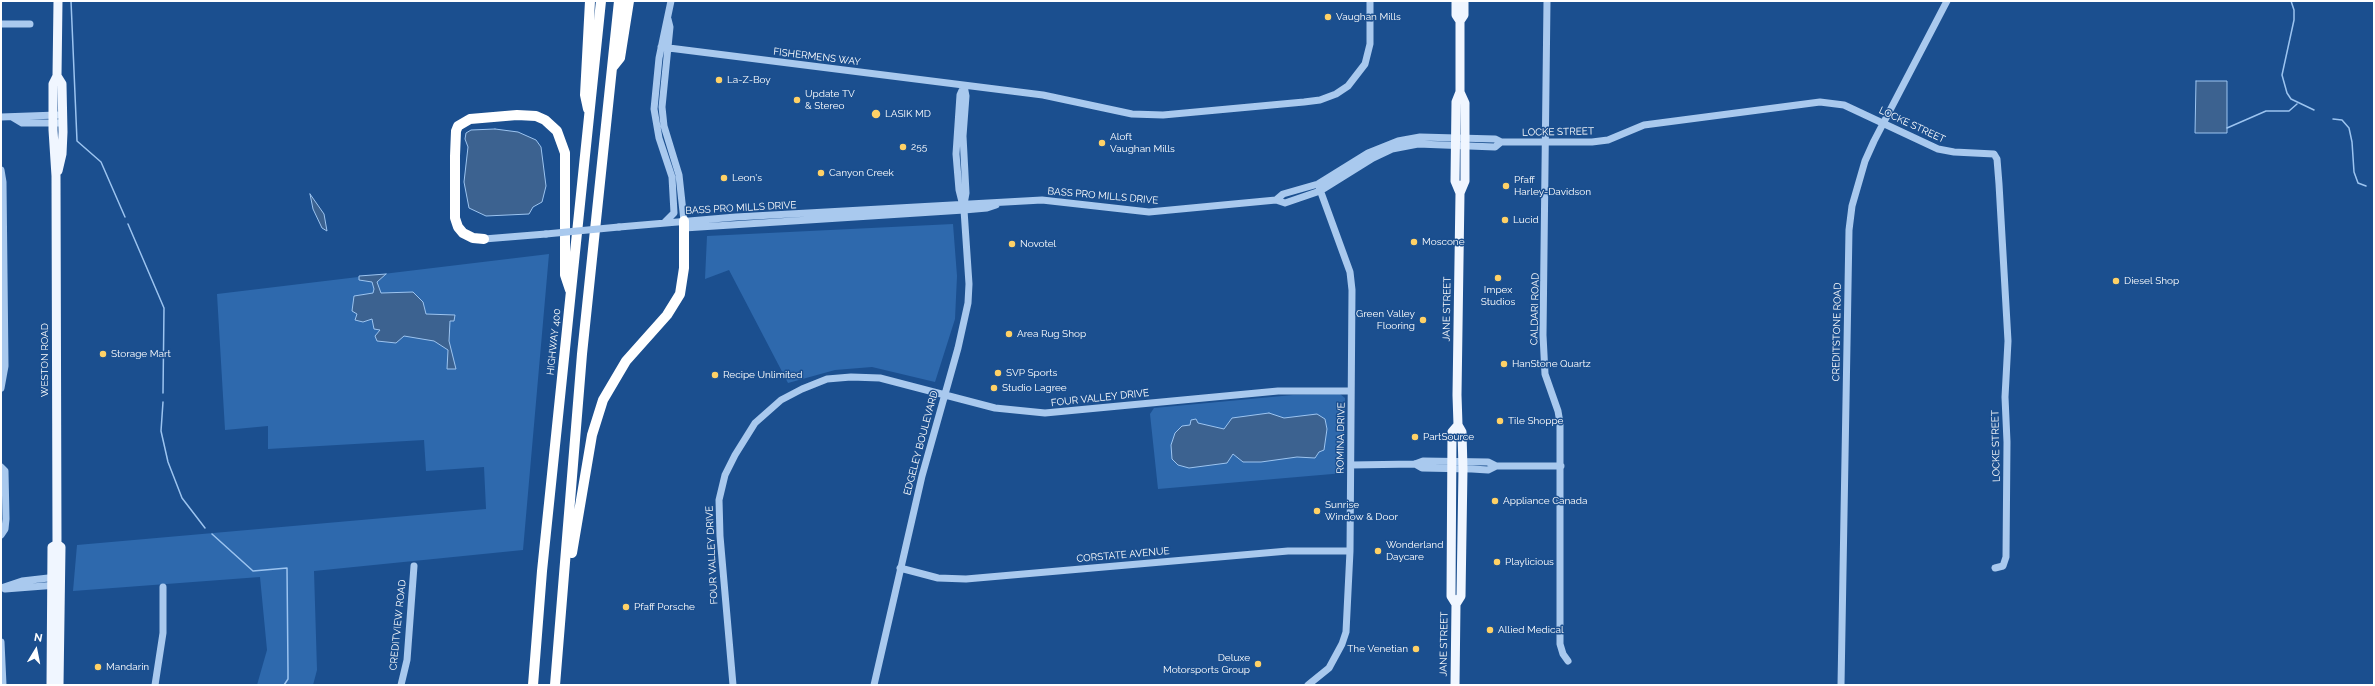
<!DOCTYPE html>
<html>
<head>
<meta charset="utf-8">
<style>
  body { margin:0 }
  #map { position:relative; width:2375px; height:686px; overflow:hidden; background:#1b4f8f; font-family:Raleway,sans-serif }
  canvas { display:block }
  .frame { position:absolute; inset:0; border:2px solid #fff; pointer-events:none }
  .north { position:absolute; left:16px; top:630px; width:40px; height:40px; -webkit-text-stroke:3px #1b4f8f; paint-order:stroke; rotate:10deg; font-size:11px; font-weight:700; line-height:16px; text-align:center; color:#fff }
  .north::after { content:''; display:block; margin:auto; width:14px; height:18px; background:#fff; clip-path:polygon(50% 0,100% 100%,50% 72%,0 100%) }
</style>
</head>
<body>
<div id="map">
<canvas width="2375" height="686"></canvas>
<div class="frame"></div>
<div class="north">N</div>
</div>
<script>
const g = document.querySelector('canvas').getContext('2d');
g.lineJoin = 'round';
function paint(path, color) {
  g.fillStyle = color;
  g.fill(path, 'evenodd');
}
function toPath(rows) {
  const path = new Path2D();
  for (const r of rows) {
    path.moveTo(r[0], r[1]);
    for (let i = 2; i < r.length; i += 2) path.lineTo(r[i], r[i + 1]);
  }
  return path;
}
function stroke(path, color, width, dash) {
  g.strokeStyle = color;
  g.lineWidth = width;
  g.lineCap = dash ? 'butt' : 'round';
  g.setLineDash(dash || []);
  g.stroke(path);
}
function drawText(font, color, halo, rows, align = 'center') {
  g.font = font + ' Raleway,sans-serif';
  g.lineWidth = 3;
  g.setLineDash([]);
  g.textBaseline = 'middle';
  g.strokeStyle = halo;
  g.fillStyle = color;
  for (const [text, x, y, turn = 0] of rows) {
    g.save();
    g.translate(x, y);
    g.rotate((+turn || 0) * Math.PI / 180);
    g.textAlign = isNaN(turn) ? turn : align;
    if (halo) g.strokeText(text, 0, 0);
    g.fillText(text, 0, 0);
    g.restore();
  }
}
paint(toPath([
  [953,224,957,276,955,319,935,382,872,367,835,370,788,383,729,270,705,279,707,236],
  [549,254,523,550,314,571,317,670,313,685,257,685,267,650,260,577,73,591,77,545,486,509,484,467,426,471,424,440,268,449,268,426,225,430,217,294],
  [1340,394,1345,398,1344,473,1158,489,1150,414,1154,408,1293,395]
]), '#2e69ad');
const water = toPath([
  [2196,81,2227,81,2227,133,2195,133,2196,81],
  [495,129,518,132,536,140,541,147,546,186,542,202,533,207,529,214,486,216,469,208,464,182,468,147,465,139,466,133,471,130,495,129],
  [310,194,324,214,327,231,322,228,313,209,310,194],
  [386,274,377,282,381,293,413,292,423,302,426,314,455,315,454,321,450,321,449,341,456,369,447,369,448,350,434,341,404,336,396,343,377,341,375,336,380,330,374,329,372,319,363,322,355,320,357,314,352,311,354,296,373,293,374,289,372,282,359,280,359,276,386,274],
  [1269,413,1284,418,1317,414,1325,419,1327,429,1324,450,1319,452,1315,458,1297,457,1261,462,1243,462,1233,454,1227,463,1189,468,1178,465,1172,459,1171,445,1175,433,1182,426,1190,425,1191,420,1196,419,1198,423,1224,429,1232,418,1269,413]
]);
paint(water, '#3c6290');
stroke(water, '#9cc4f0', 1);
stroke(toPath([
  [71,1,77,141,101,162,125,217],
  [2291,1,2294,10,2294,20,2282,75,2287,93,2291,99,2314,110],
  [2333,119,2342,120,2349,128,2352,142,2354,172,2358,183,2366,186],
  [2227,128,2266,111,2289,111,2297,104],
  [128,224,164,308,163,393],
  [163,402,161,431,168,462,182,498,205,528],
  [212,534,253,571,287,568,288,671,288,679,284,685]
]), '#9cc4f0', 1.5);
stroke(toPath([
  [1547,1,1543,335,1545,374,1558,411,1560,423,1560,644,1563,654,1568,661],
  [668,19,670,27,662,107,664,126,679,175,684,221],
  [1,24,30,24],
  [661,47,1043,95,1132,114,1163,115,1304,102,1320,100,1336,94,1348,86,1365,64,1370,44,1370,1],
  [964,86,966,96,963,136,966,193,964,204],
  [1,117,57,115],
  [12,117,22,123,62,123],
  [1,170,3,182,5,366,1,388],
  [1276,200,1283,194,1318,184,1368,153,1398,141,1420,137,1495,139,1501,142,1592,142,1608,140,1644,125,1820,102,1844,105,1938,149,1954,152,1994,154,1997,159,1999,184,2008,341,2005,397,2007,442,2006,557,2003,566,1995,568],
  [665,222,674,213,672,177,659,138,654,109,659,58,671,1],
  [619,227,736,217,1042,200,1149,212,1276,200,1285,203,1320,191,1373,158,1392,149,1418,144,1495,147,1501,142],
  [684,228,964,210,987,208,996,205],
  [484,239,546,234],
  [1415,464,1422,468,1472,469,1488,470,1496,466],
  [1351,465,1415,464,1423,461,1488,462,1496,466,1561,466],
  [1,467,5,471,6,519,5,529,1,535],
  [900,568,938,578,966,579,1288,551,1350,551],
  [1,588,22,581,57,577],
  [5,589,57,585],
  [1,642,3,685],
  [155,685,163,633,163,587],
  [401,685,407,660,414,566],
  [733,685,720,536,719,500,725,475,735,455,755,423,781,400,802,389,827,379,851,377,880,378,995,408,1045,413,1278,391,1351,391],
  [874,685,922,476,958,348,968,303,969,284,964,210,959,190,956,154,960,95,964,86],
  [1308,685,1329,668,1342,644,1346,632,1350,551,1352,290,1350,272,1319,187],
  [1841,685,1849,230,1852,206,1865,161,1874,141,1947,1]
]), '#a9c9ee', 7);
stroke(toPath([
  [1456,1,1456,15,1460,21,1460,92,1456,102,1455,181,1460,193],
  [1460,21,1464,15,1464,1],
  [57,76,62,84,63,132,62,154,58,171],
  [57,544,61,547,59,685],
  [1456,604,1451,596,1452,432,1458,425],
  [51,685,52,547,57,544,56,176,53,130,53,84,57,76,58,1],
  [1455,685,1456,604,1461,596,1463,469,1462,432,1458,425,1457,395,1460,193,1465,181,1465,103,1460,92]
]), '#f0f6ff', 9);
stroke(toPath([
  [612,68,620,58,629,1],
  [588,109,585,95,590,1],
  [484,239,473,238,463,233,458,227,455,218,455,156,456,131,458,126,470,119,517,115,536,116,545,120,557,131,565,153,565,275,570,290],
  [572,553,592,435,603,400,626,361,667,315,680,294,684,268,684,221],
  [533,685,542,571,601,1],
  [555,685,582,354,619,1]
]), '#fff', 10);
stroke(toPath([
  [546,234,619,227]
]), '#a9c9ee', 7);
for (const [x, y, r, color] of [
  [1328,17,4,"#ffd166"],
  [719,80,4,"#ffd166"],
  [797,100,4,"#ffd166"],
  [876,114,5,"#ffd166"],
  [1102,143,4,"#ffd166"],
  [903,147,4,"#ffd166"],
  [821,173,4,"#ffd166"],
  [724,178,4,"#ffd166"],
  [1506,186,4,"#ffd166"],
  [1505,220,4,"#ffd166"],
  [1414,242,4,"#ffd166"],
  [1012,244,4,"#ffd166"],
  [1498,278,4,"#ffd166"],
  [2116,281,4,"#ffd166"],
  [1423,320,4,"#ffd166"],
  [1009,334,4,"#ffd166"],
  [103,354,4,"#ffd166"],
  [1504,364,4,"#ffd166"],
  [998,373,4,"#ffd166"],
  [715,375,4,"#ffd166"],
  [994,388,4,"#ffd166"],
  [1500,421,4,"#ffd166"],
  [1415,437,4,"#ffd166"],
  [1495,501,4,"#ffd166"],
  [1317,511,4,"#ffd166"],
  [1378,551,4,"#ffd166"],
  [1497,562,4,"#ffd166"],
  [626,607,4,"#ffd166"],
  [1490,630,4,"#ffd166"],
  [1416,649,4,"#ffd166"],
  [1258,664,4,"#ffd166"],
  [98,667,4,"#ffd166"]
]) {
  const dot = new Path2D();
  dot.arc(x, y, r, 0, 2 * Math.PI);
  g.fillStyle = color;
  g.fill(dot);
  stroke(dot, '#1b4f8f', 1.5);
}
drawText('10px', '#fff', '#1b4f8f', [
  ["Vaughan Mills",1336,17],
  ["La-Z-Boy",727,80],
  ["Update TV",805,94],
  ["& Stereo",805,106],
  ["LASIK MD",885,114],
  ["Aloft",1110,137],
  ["Vaughan Mills",1110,149],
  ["255",911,147],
  ["Canyon Creek",829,173],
  ["Leon's",732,178],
  ["Pfaff",1514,180],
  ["Harley-Davidson",1514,192],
  ["Lucid",1513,220],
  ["Moscone",1422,242],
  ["Novotel",1020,244],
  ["Diesel Shop",2124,281],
  ["Impex",1498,290,"center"],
  ["Studios",1498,302,"center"],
  ["Green Valley",1415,314,"right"],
  ["Flooring",1415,326,"right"],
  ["Area Rug Shop",1017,334],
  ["Storage Mart",111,354],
  ["HanStone Quartz",1512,364],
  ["SVP Sports",1006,373],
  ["Recipe Unlimited",723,375],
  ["Studio Lagree",1002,388],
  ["Tile Shoppe",1508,421],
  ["PartSource",1423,437],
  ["Appliance Canada",1503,501],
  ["Sunrise",1325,505],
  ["Window & Door",1325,517],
  ["Wonderland",1386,545],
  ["Daycare",1386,557],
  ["Playlicious",1505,562],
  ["Pfaff Porsche",634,607],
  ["Allied Medical",1498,630],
  ["The Venetian",1408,649,"right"],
  ["Deluxe",1250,658,"right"],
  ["Motorsports Group",1250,670,"right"],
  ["Mandarin",106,667]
], 'left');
drawText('10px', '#fff', '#1b4f8f', [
  ["FISHERMENS WAY",817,57,7],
  ["LOCKE STREET",1912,125,25],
  ["LOCKE STREET",1558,132,-1],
  ["BASS PRO MILLS DRIVE",1103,196,5],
  ["BASS PRO MILLS DRIVE",741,208,-3],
  ["JANE STREET",1447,309,-89],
  ["CALDARI ROAD",1535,309,-89],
  ["CREDITSTONE ROAD",1837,332,-89],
  ["HIGHWAY 400",554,342,-84],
  ["WESTON ROAD",45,360,-90],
  ["FOUR VALLEY DRIVE",1100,398,-6],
  ["ROMINA DRIVE",1341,438,-89],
  ["EDGELEY BOULEVARD",921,443,-75],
  ["LOCKE STREET",1996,446,-91],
  ["FOUR VALLEY DRIVE",712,555,-93],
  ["CORSTATE AVENUE",1123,555,-5],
  ["CREDITVIEW ROAD",398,625,-84],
  ["JANE STREET",1444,644,-89]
]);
</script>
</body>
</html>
